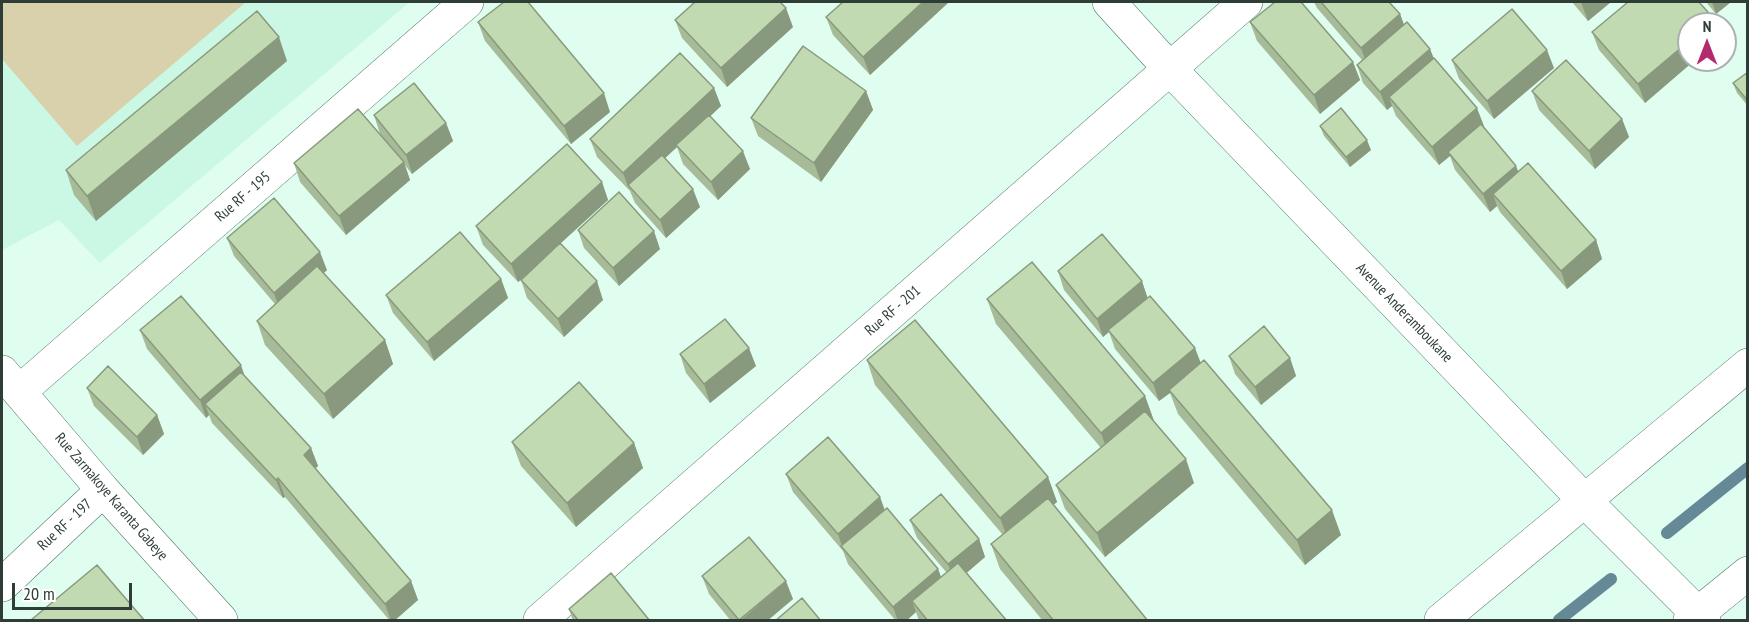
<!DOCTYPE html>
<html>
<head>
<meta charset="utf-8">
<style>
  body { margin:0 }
  #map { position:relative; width:1749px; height:622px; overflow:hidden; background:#dffef0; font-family:"PT Sans Narrow",sans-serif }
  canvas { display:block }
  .frame { position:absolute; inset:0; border:3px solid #2e3d36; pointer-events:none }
  .north { position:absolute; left:1677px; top:12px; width:60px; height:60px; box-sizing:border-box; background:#fff; border:2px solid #abb1af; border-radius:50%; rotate:0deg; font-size:16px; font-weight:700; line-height:24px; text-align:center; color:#2e3d36 }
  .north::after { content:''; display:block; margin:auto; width:21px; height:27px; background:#b32b6c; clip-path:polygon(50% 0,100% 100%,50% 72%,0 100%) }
  .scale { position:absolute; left:12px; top:583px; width:120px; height:27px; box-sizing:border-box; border:3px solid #2e3d36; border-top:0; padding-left:8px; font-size:18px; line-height:21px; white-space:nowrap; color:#2e3d36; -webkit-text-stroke:4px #fff; paint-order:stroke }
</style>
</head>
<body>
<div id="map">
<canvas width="1749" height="622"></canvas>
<div class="frame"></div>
<div class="north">N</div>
<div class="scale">20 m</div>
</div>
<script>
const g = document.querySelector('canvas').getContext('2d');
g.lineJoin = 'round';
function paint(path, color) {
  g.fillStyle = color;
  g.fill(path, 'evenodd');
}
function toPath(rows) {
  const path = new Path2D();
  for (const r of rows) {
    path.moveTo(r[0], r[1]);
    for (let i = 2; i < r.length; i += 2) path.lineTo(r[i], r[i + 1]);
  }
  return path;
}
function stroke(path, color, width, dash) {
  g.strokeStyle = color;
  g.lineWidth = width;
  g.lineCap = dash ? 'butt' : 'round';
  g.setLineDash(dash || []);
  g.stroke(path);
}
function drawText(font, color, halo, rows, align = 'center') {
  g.font = font + ' "PT Sans Narrow",sans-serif';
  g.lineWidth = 4.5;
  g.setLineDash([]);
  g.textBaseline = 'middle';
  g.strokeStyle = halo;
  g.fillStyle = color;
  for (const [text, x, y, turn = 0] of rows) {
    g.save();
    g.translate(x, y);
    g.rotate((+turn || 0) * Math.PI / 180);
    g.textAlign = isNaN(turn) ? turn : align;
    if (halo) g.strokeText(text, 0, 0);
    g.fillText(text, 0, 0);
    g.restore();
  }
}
paint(toPath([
  [2,2,410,2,100,263,59,220,2,250]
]), '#caf8e4');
paint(toPath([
  [2,2,246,2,77,146,2,59]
]), '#d8d1ab');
stroke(toPath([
  [1667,533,1748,468],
  [1559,620,1611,579]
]), '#668998', 12);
const minor = toPath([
  [1109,2,1170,69,1585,501,1704,620],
  [2,372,103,490,221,620],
  [19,392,467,2],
  [2,585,103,490],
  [540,620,1246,2],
  [1441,620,1748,365]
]);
const major = toPath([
  [1690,620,1748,573]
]);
stroke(minor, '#537566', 34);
stroke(major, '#537566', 34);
stroke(minor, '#fff', 33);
stroke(major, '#fff', 33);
paint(toPath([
  [843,2,949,2,870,75,833,35,826,17],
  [1314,2,1389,2,1400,14,1404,25,1430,49,1434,59,1483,126,1519,172,1596,240,1602,259,1567,289,1500,212,1497,206,1490,212,1455,170,1450,156,1439,165,1396,116,1392,106,1387,110,1363,83,1357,65,1362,60,1317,8],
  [1572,2,1611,2,1588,21],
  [1706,2,1731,2,1716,14],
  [675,20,793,27,727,87,682,38],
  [1715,20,1716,24,1689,24,1689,60,1695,60,1645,103,1599,50,1592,32],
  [478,22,610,112,571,144,485,41],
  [1250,22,1353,62,1360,80,1320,114,1257,41],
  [1452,60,1554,68,1494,119,1459,79],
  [287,61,96,221,74,195,66,170],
  [1748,72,1748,106,1737,93,1733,83],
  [714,88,721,106,710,116,750,169,718,200,683,164,677,147,665,158,700,207,666,238,635,203,630,191,597,157,590,139],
  [866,91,873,110,821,182,758,136,751,118],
  [1532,91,1622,119,1629,137,1595,169,1539,110],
  [374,115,446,123,453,141,412,174,404,164,410,180,346,235,300,182,294,163,393,149,380,134],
  [1320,126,1371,150,1350,167,1324,136],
  [602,182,608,200,560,244,603,300,564,337,527,298,521,280,518,282,483,245,476,226],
  [578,230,660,249,619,286,584,248],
  [227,238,327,270,324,273,385,340,393,364,333,419,265,345,257,321,275,304,234,256],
  [1058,271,1148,298,1341,535,1305,565,1178,414,1170,393,1159,401,1115,349,1109,332,1103,337,1064,290],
  [501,279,508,298,434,361,393,313,386,295],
  [987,299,1145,396,1154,421,1194,483,1105,557,1065,509,1056,485,1101,448,996,324],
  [140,330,244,376,311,448,318,466,315,469,411,581,418,600,394,621,390,621,285,497,283,498,212,423,209,415,206,418,147,349],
  [680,354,756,366,710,403,686,373],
  [1229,356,1290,358,1296,376,1261,405,1235,374],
  [867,360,1048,477,1057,502,1053,505,1148,621,1043,621,1000,569,991,544,1003,535,875,385],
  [87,388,157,415,164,434,143,455,94,406],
  [512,442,634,443,643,468,576,527,521,466],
  [786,474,880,497,885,510,938,569,941,577,947,573,917,538,910,520,979,539,985,557,966,573,1007,621,919,621,916,612,906,621,896,621,848,564,843,551,793,492],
  [702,576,793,599,767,621,731,621,709,594],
  [569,609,650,621,573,621]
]), '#a7bb99');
paint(toPath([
  [923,2,949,2,870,75,863,57],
  [1581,2,1611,2,1588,21],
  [1712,2,1731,2,1716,14],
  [786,8,793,27,727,87,721,68],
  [1400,14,1407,33,1368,67,1361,48],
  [279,37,287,61,96,221,87,196],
  [1689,41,1689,60,1695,60,1645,103,1638,84],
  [1430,49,1437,67,1389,97,1392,106,1387,110,1380,92],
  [1547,50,1554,68,1494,119,1487,101],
  [1353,62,1360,80,1320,114,1314,95],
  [714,88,721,106,678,147,676,145,677,147,632,189,628,185,630,191,623,173],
  [866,91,873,110,821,182,814,163],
  [604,93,610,112,571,144,564,126],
  [1477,108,1484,126,1448,152,1450,156,1439,165,1432,147],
  [1622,119,1629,137,1595,169,1589,151],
  [446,123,453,141,412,174,406,155],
  [1367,140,1371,150,1350,167,1346,157],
  [743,151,750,169,718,200,711,182],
  [404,162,410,180,346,235,339,216],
  [1516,166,1523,184,1493,194,1497,206,1490,212,1483,194],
  [602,182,608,200,518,282,511,264],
  [693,189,700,207,666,238,660,220],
  [654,231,660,249,619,286,613,268],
  [1596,240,1602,259,1567,289,1561,271],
  [320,252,327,270,280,311,274,293],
  [501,279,508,298,434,361,427,342],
  [597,281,603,300,564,337,558,319],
  [1142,281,1148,299,1103,337,1097,319],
  [385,340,393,364,333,419,324,394],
  [749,348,756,366,710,403,704,384],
  [1195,348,1202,366,1169,390,1170,393,1159,401,1153,383],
  [1290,358,1296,376,1261,405,1255,387],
  [241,365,247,383,205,404,209,415,206,418,200,400],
  [1145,396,1154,421,1110,458,1101,433],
  [157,415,164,434,143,455,137,437],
  [634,443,643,468,576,527,567,503],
  [311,448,318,466,310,473,304,455],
  [1186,459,1194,483,1105,557,1097,533],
  [1048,477,1057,502,1009,542,1000,518],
  [278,478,285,497,283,498,276,480],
  [880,497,886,515,842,546,838,534],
  [1332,510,1341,535,1305,565,1297,540],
  [979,539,985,557,955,583,948,564],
  [938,569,945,588,912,601,916,612,906,621,898,621,893,607],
  [411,581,418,600,394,621,391,621,385,604],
  [786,581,793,599,767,621,740,621]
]), '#88997d');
const building = toPath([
  [504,2,528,2,604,93,564,126,478,22,504,2],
  [695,2,780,2,786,8,721,68,675,20,695,2],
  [843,2,923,2,863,57,826,17,843,2],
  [1275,2,1301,2,1353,62,1314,95,1250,22,1275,2],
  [1321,2,1389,2,1400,14,1361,48,1321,2],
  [1628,2,1699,2,1715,20,1710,24,1689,24,1689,41,1638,84,1592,32,1628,2],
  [1512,9,1547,50,1487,101,1452,60,1512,9],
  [257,11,279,37,87,196,66,170,257,11],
  [1407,22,1430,49,1380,92,1357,65,1407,22],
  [803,46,866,91,814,163,751,118,803,46],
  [680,53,714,88,623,173,590,139,680,53],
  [1434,58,1477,108,1432,147,1389,97,1434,58],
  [1566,60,1622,119,1589,151,1532,91,1566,60],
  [1748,72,1748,101,1733,83,1748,72],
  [414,83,446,123,406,155,374,115,414,83],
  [1341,108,1367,140,1346,157,1320,126,1341,108],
  [358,109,404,162,339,216,294,163,358,109],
  [709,115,743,151,711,182,676,145,709,115],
  [1481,124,1516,166,1483,194,1448,152,1481,124],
  [567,144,602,182,511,264,476,226,567,144],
  [662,155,693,189,660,220,628,185,662,155],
  [1528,163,1596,240,1561,271,1493,194,1528,163],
  [619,192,654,231,613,268,578,230,619,192],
  [274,198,320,252,274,293,227,238,274,198],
  [460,232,501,279,427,342,386,295,460,232],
  [1102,234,1142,281,1097,319,1058,271,1102,234],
  [560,243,597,281,558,319,521,280,560,243],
  [1032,262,1145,396,1101,433,987,299,1032,262],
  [317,266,385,340,324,394,257,321,317,266],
  [181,296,241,365,200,400,140,330,181,296],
  [1150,296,1195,348,1153,383,1108,330,1150,296],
  [725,319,749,348,704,384,680,354,725,319],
  [915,320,1048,477,1000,518,867,360,915,320],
  [1264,326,1290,358,1255,387,1229,356,1264,326],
  [1204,360,1332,510,1297,540,1169,390,1204,360],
  [108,366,157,415,137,437,87,388,108,366],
  [241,372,311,448,304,455,411,581,385,604,278,478,276,480,205,404,241,372],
  [579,382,634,443,567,503,512,442,579,382],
  [1145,411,1186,459,1097,533,1056,485,1145,411],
  [828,437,880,497,838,534,786,474,828,437],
  [941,494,979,539,948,564,910,520,941,494],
  [1048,498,1148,621,1054,621,991,544,1048,498],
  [887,508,938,569,893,607,841,546,887,508],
  [749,537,786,581,739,620,702,576,749,537],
  [958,563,1007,621,928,621,912,601,958,563],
  [97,565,145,621,32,621,31,620,97,565],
  [611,573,650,621,579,621,569,609,611,573],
  [802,598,821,621,775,621,802,598]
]);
paint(building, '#c2dab2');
stroke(building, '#88997d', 1.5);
drawText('15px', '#2e3d36', '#fff', [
  ["Rue RF - 195",243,197,-41],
  ["Rue RF - 201",893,311,-41],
  ["Avenue Anderamboukane",1404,313,46],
  ["Rue Zarmakoye Karanta Gabeye",111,497,49],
  ["Rue RF - 197",65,525,-43]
]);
</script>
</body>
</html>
